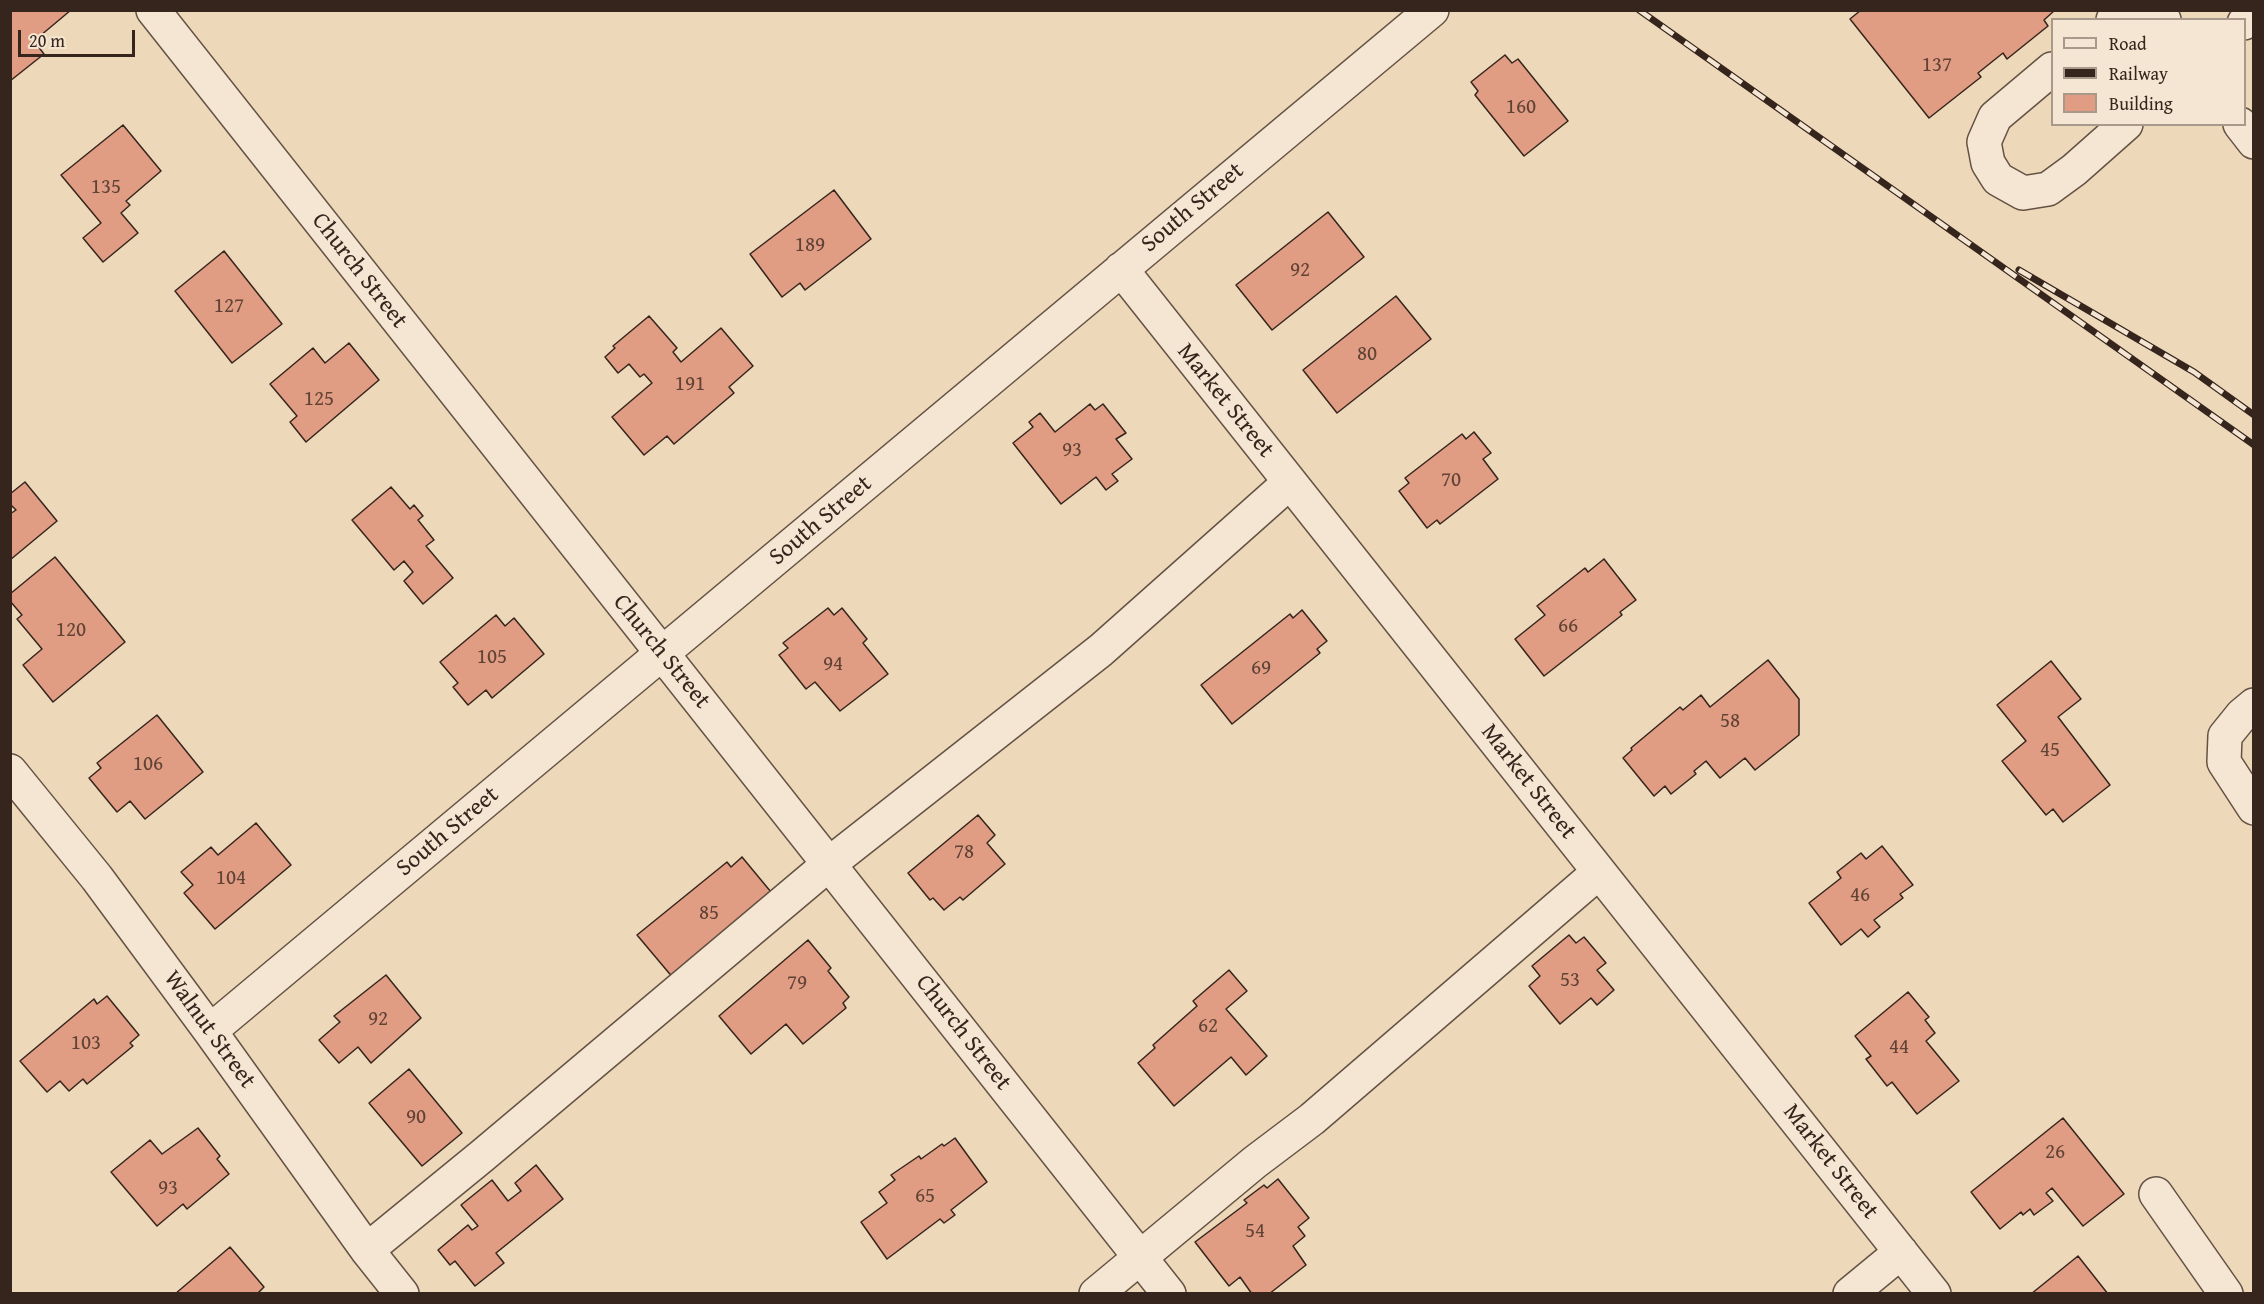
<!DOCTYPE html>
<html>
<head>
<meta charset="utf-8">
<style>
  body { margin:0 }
  #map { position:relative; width:2264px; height:1304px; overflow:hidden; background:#eed8ba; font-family:"Gentium Book Plus",serif }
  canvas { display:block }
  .frame { position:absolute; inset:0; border:12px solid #36251d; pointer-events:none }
  .legend { position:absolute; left:2051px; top:18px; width:195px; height:108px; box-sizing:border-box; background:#f4e6d2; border:2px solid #a8998a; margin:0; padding:8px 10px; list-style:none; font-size:18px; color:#36251d }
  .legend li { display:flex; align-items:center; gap:12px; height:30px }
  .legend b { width:30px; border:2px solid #a8998a }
  .scale { position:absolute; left:18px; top:30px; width:117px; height:27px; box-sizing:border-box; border:3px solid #36251d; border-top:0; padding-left:8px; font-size:18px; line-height:21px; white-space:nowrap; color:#36251d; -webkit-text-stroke:4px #f4e6d2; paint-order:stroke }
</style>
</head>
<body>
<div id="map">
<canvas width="2264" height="1304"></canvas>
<div class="frame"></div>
<ul class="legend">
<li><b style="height:8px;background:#f4e6d2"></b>Road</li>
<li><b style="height:8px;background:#36251d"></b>Railway</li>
<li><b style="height:16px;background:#e19d83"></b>Building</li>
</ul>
<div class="scale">20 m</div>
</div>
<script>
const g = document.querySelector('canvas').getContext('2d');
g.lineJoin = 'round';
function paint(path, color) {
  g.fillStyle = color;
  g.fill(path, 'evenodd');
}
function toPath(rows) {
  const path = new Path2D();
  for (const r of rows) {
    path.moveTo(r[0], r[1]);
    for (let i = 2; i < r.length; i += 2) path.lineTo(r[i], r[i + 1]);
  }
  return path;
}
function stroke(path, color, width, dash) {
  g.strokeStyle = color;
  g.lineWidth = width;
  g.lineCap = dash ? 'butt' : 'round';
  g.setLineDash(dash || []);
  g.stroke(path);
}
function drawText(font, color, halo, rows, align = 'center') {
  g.font = font + ' "Gentium Book Plus",serif';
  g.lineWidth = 6;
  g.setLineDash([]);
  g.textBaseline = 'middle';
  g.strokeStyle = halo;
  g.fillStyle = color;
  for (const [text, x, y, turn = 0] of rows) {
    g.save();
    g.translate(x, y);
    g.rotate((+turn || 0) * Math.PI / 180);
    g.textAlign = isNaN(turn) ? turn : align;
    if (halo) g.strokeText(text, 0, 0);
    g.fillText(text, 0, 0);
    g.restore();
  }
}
const building = toPath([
  [10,10,71,10,34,41,44,54,10,81,10,10],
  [1861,10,2055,10,2044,20,2048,26,2007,59,2003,53,1978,73,1981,77,1929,118,1850,19,1861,10],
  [1505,55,1512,63,1518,59,1568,121,1524,156,1475,95,1478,91,1471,82,1505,55],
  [123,125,161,171,126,201,130,205,121,213,138,233,103,262,83,238,101,223,61,175,123,125],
  [834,190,871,239,805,290,800,283,782,297,750,254,834,190],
  [1328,212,1364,257,1272,330,1236,285,1328,212],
  [224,251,282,324,232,363,175,291,224,251],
  [1396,296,1431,339,1337,413,1303,370,1396,296],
  [649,316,677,348,673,352,681,362,721,328,753,366,729,387,734,393,674,444,667,436,644,455,612,417,652,383,644,374,640,377,629,364,618,373,605,357,615,348,613,346,649,316],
  [349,343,379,380,306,442,290,422,297,416,270,384,313,348,325,363,349,343],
  [1090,404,1095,410,1103,404,1126,433,1116,439,1132,459,1112,474,1118,481,1106,490,1096,477,1061,504,1013,443,1033,427,1029,422,1040,413,1055,432,1090,404],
  [1474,432,1491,453,1483,459,1498,479,1440,524,1437,520,1427,528,1399,491,1409,483,1405,478,1462,434,1466,439,1474,432],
  [25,482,57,521,10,560,10,514,16,510,10,504,10,494,25,482],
  [391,487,410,509,414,505,423,516,418,520,434,540,426,546,453,578,423,604,404,581,413,572,404,561,394,570,352,520,391,487],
  [55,557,125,642,53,702,23,665,42,649,17,619,22,615,10,601,10,594,55,557],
  [1604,559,1636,600,1620,612,1622,615,1544,676,1515,639,1545,615,1537,606,1585,568,1588,572,1604,559],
  [828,608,834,615,842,608,867,639,863,643,888,674,840,711,815,682,806,689,779,655,788,648,783,643,828,608],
  [1302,610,1327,641,1317,649,1320,653,1232,724,1201,685,1290,614,1293,618,1302,610],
  [496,615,505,626,514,618,544,654,492,698,486,690,468,705,453,687,458,683,440,662,496,615],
  [1768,660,1799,699,1799,735,1755,770,1745,758,1720,778,1706,761,1694,771,1696,774,1671,794,1665,786,1654,796,1623,758,1632,750,1631,748,1680,707,1683,710,1701,695,1710,707,1768,660],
  [2051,661,2081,699,2058,717,2110,785,2063,822,2053,809,2046,815,2002,761,2026,741,1997,705,2051,661],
  [157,715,203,772,145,819,130,801,117,812,89,778,101,768,97,763,157,715],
  [978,815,995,835,987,843,1005,864,963,900,960,897,944,910,933,898,930,900,908,873,978,815],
  [256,823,291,865,215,929,184,893,193,885,181,872,211,847,218,855,256,823],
  [1882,846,1913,885,1900,894,1903,898,1874,920,1880,927,1868,937,1861,929,1841,945,1809,903,1841,878,1837,872,1861,853,1866,859,1882,846],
  [742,857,771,892,674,979,637,935,727,862,731,867,742,857],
  [1569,935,1576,943,1584,937,1606,963,1597,970,1614,990,1597,1005,1591,998,1560,1024,1529,986,1540,976,1532,966,1569,935],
  [808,940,831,968,828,971,849,997,843,1003,846,1008,803,1044,786,1024,751,1054,719,1016,808,940],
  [1229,970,1247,991,1226,1009,1267,1056,1246,1075,1231,1057,1174,1106,1138,1063,1155,1048,1153,1045,1197,1006,1193,1001,1229,970],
  [386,975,421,1018,371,1063,358,1047,339,1063,319,1040,340,1022,334,1016,386,975],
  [1908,992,1929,1017,1925,1020,1935,1033,1926,1041,1959,1081,1917,1114,1892,1082,1887,1086,1866,1059,1871,1056,1855,1036,1908,992],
  [107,996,139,1035,130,1043,133,1046,87,1084,83,1079,69,1091,60,1081,47,1092,20,1061,94,999,97,1004,107,996],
  [409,1069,462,1133,422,1166,369,1103,409,1069],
  [2063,1118,2124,1194,2083,1226,2052,1188,2046,1193,2053,1201,2034,1215,2030,1209,2023,1215,2021,1212,2000,1229,1971,1192,2063,1118],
  [198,1128,220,1156,217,1159,229,1174,187,1209,183,1204,157,1226,111,1172,150,1140,162,1154,198,1128],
  [955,1138,987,1182,951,1210,955,1215,944,1223,940,1219,887,1259,861,1222,887,1203,879,1192,895,1180,891,1175,919,1156,921,1159,942,1144,944,1146,955,1138],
  [536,1165,563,1199,496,1253,504,1263,475,1286,455,1261,450,1265,438,1250,468,1225,472,1230,478,1226,461,1205,492,1180,508,1201,521,1191,515,1183,536,1165],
  [1278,1179,1309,1218,1298,1227,1305,1236,1293,1246,1306,1265,1269,1294,1252,1294,1240,1277,1229,1286,1195,1242,1247,1203,1244,1200,1264,1185,1267,1188,1278,1179],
  [230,1247,264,1287,257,1294,175,1294,230,1247],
  [2078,1256,2108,1294,2031,1294,2078,1256]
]);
paint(building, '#e19d83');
stroke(building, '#36251d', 1.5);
const minor = toPath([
  [153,10,1169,1294],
  [2150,10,2164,20],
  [2113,20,2119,14,2130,10],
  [2244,23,2254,16],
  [2052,69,1995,117,1984,142,1988,163,1998,179,2023,193,2048,189,2074,170,2126,124],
  [2240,124,2254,142],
  [1121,269,1934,1294],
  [2254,705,2242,715,2225,736,2224,762,2254,808],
  [10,771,97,878,210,1031,367,1250,402,1294],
  [210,1031,1432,10],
  [2156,1194,2226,1294],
  [367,1250,482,1156,829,864,1101,650,1290,482],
  [1096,1294,1255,1162,1312,1119,1599,872],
  [1850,1294,1901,1252]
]);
stroke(minor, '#645244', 36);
stroke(minor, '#f4e6d2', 33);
const rail = toPath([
  [1639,10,2254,445],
  [2019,270,2194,372,2254,415]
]);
stroke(rail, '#36251d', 7);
stroke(rail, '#f4e6d2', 4.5, [14]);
drawText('21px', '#614336', null, [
  ["137",1937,66],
  ["160",1521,108],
  ["135",106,188],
  ["189",810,246],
  ["92",1300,271],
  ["127",229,307],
  ["80",1367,355],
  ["191",690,385],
  ["125",319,400],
  ["93",1072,451],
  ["70",1451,481],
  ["66",1568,627],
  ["120",71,631],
  ["105",492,658],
  ["94",833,665],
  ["69",1261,669],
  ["58",1730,722],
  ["45",2050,751],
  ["106",148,765],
  ["78",964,853],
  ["104",231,879],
  ["46",1860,896],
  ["85",709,914],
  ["53",1570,981],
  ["79",797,984],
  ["92",378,1020],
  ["62",1208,1027],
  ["103",86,1044],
  ["44",1899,1048],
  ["90",416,1118],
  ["26",2055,1153],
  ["93",168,1189],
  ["65",925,1197],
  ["54",1255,1232]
]);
drawText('24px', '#36251d', '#f4e6d2', [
  ["South Street",1193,208,-40],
  ["Church Street",359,271,52],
  ["Market Street",1225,401,51],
  ["South Street",821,521,-40],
  ["Church Street",661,652,51],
  ["Market Street",1528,782,52],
  ["South Street",448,832,-40],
  ["Walnut Street",209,1030,54],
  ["Church Street",963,1033,52],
  ["Market Street",1830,1162,52]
]);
</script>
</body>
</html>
